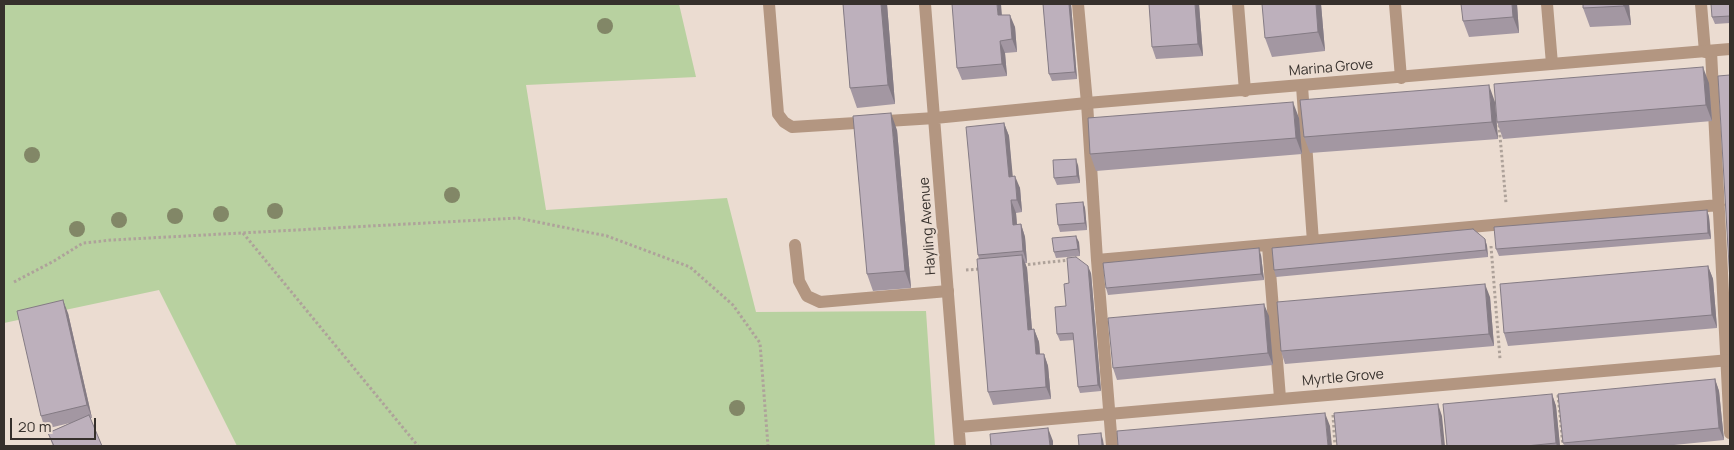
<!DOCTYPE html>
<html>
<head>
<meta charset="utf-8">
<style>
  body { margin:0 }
  #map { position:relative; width:1734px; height:450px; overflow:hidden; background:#ebdcd1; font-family:Manrope,sans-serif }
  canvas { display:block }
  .frame { position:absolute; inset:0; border:5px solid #36302c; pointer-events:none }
  .scale { position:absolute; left:10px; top:418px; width:86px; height:22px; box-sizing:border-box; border:2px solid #36302c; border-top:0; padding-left:6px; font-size:15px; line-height:18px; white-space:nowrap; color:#36302c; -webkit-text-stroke:4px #ebdcd1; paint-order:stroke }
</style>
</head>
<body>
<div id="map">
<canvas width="1734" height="450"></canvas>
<div class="frame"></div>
<div class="scale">20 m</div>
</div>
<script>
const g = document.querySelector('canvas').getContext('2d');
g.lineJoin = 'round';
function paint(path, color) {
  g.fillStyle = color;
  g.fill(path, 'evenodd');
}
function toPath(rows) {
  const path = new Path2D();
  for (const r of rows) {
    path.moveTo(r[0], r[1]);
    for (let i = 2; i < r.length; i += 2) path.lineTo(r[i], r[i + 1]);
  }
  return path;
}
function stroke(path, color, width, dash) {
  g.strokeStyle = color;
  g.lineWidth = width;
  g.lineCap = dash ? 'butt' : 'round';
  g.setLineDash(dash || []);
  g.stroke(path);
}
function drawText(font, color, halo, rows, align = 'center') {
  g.font = font + ' Manrope,sans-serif';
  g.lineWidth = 4;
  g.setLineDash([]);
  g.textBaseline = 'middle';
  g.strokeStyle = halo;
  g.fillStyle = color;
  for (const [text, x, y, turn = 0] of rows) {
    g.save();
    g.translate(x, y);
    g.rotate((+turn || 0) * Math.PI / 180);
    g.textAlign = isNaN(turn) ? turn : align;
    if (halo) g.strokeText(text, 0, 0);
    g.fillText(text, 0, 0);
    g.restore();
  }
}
paint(toPath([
  [4,4,679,4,696,77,526,85,546,210,727,198,756,312,926,311,935,446,237,446,159,290,4,323]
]), '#b8d1a0');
stroke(toPath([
  [1499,125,1506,203],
  [243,233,418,446],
  [1491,246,1500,359],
  [1023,265,1069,260],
  [966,270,980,269],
  [14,282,54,261,83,243,112,240,518,218,607,236,690,267,733,305,760,343,768,446],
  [1558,395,1563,446],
  [1333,415,1335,446]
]), '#aea29a', 3, [2.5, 2.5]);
stroke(toPath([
  [769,4,778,114,784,122,792,127,935,118],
  [1078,4,1087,103,1097,260,1112,446],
  [1395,4,1401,78],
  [1701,4,1705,52],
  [1711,51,1730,433],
  [1302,86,1313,242],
  [795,245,799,281,807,296,820,302,948,291],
  [1268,246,1280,398],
  [1097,260,1719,205]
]), '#b39681', 12);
stroke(toPath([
  [925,4,960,446],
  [1238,4,1245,91],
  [1547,4,1552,64],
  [935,118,1087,103,1730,49],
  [959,427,1730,360]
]), '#b39681', 12);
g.fillStyle = '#828767';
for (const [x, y] of [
  [605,26],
  [32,155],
  [452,195],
  [275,211],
  [221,214],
  [175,216],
  [119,220],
  [77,229],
  [737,408]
]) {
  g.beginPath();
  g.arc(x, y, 8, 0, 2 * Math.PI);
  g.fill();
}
paint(toPath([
  [843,4,887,4,895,104,857,108,850,88],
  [1043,4,1071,4,1077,79,1052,81,1049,74],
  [1199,4,1203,56,1156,59,1152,47],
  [1321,4,1325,51,1272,57,1265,38],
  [1517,4,1519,33,1469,37,1463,21],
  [1583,4,1629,4,1631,25,1590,27,1583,8],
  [1730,4,1730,23,1715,24,1712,17],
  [1002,15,1015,27,1017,52,1005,53,1007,76,962,80,957,68],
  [1709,83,1712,121,1503,139,1497,122],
  [1495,102,1498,139,1310,153,1304,137],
  [1299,118,1302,154,1096,171,1090,154],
  [1004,123,1009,136,1012,176,1020,188,1022,212,1016,213,1017,225,1021,224,1025,237,1027,263,1025,263,1027,268,1032,330,1034,329,1039,342,1040,354,1044,354,1048,366,1051,399,993,405,988,392,979,259,978,255],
  [897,130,911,288,873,291,867,274],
  [1078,165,1080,183,1057,185,1054,178],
  [1083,202,1085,208,1087,230,1060,232,1058,225],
  [1707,210,1709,217,1711,239,1499,256,1496,249],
  [1485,239,1487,246,1488,257,1276,277,1274,270],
  [1079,242,1080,256,1056,258,1054,252],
  [1261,255,1264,280,1108,295,1106,288],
  [1708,266,1713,279,1717,328,1508,346,1504,333],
  [1091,273,1101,391,1080,393,1078,387,1074,340,1060,341,1057,334,1066,306,1069,283],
  [1490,297,1494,346,1285,364,1281,351],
  [68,313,92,418,90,418,102,446,53,446,48,433,70,423,45,429,41,416],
  [1269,316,1273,365,1117,380,1113,368],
  [1715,379,1719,391,1724,440,1664,446,1565,446,1563,443],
  [1552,394,1556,406,1560,446,1447,446]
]), '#a397a2');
paint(toPath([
  [881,4,887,4,895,104,888,85],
  [997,4,1001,4,1003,28,998,15],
  [1069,4,1071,4,1077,79,1075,72],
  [1195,4,1199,4,1203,56,1198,44],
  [1316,4,1321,4,1325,51,1318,32],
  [1512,4,1517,4,1519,33,1513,17],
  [1623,4,1629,4,1631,25,1624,6],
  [1010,15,1015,27,1017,52,1012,39],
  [1000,41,1005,53,1007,76,1002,64],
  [1703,67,1709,83,1712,121,1706,105],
  [1489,85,1495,102,1498,139,1492,122],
  [1293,102,1299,118,1302,154,1296,138],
  [891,113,897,130,911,288,905,271],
  [1004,123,1009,136,1014,189,1009,177],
  [1076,159,1078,165,1080,183,1077,176],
  [1015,176,1020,188,1022,212,1017,200],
  [1011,200,1016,213,1018,238,1013,225],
  [1083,202,1085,208,1087,230,1085,223],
  [1707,210,1709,217,1711,239,1708,233],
  [1021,224,1025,237,1027,263,1023,251],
  [1076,236,1079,242,1080,256,1078,249],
  [1485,239,1487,246,1488,257,1486,250],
  [1259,248,1261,255,1264,280,1261,274],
  [1022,255,1027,268,1033,342,1028,330],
  [1088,266,1091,273,1101,391,1098,385],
  [1708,266,1713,279,1717,328,1712,315],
  [1485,284,1490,297,1494,346,1489,334],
  [63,300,68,313,92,418,87,405],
  [1264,304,1269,316,1273,365,1268,353],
  [1034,329,1039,342,1041,367,1036,354],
  [1044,354,1048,366,1051,399,1046,387],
  [1715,379,1719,391,1724,440,1719,428],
  [1552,394,1556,406,1560,446,1557,446,1556,443],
  [1438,404,1442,416,1445,446,1442,446],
  [1325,413,1330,426,1332,446,1328,446],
  [1048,428,1053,441,1053,446,1050,446],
  [1101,433,1103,440,1104,446,1102,446]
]), '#847b84');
const building = toPath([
  [843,4,881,4,888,85,850,88,843,4],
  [952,4,997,4,998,15,1010,15,1012,39,1000,41,1002,64,957,68,952,4],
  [1043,4,1069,4,1075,72,1049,74,1043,4],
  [1149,4,1195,4,1198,44,1152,47,1149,4],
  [1262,4,1316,4,1318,32,1265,38,1262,4],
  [1461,4,1512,4,1513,17,1463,21,1461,4],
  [1583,4,1623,4,1624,6,1583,8,1583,4],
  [1711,4,1730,4,1730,16,1712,17,1711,4],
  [1703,67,1706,105,1497,122,1494,84,1703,67],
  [1730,75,1730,282,1718,76,1730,75],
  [1489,85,1492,122,1304,137,1300,100,1489,85],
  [1293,102,1296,138,1090,154,1088,118,1293,102],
  [891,113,905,271,867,274,853,116,891,113],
  [1004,123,1009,177,1015,176,1017,200,1011,200,1013,225,1021,224,1023,251,978,255,966,127,1004,123],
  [1076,159,1077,176,1054,178,1053,160,1076,159],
  [1083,202,1085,223,1058,225,1056,204,1083,202],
  [1707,210,1708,233,1496,249,1494,227,1707,210],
  [1473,229,1485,239,1486,250,1274,270,1272,248,1473,229],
  [1076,236,1078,249,1054,252,1052,238,1076,236],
  [1259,248,1261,274,1106,288,1103,263,1259,248],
  [1022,255,1028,330,1034,329,1036,354,1044,354,1046,387,988,392,977,259,1022,255],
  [1076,257,1088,266,1098,385,1078,387,1073,333,1057,334,1055,307,1066,306,1064,284,1069,283,1067,258,1076,257],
  [1708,266,1712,315,1504,333,1500,284,1708,266],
  [1485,284,1489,334,1281,351,1277,302,1485,284],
  [63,300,87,405,41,416,17,311,63,300],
  [1264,304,1268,353,1113,368,1108,318,1264,304],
  [1715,379,1719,428,1563,443,1558,394,1715,379],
  [1552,394,1556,443,1526,446,1447,446,1443,404,1552,394],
  [1438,404,1442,446,1337,446,1334,413,1438,404],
  [1325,413,1328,446,1118,446,1117,431,1325,413],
  [89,415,102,446,54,446,48,433,89,415],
  [1048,428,1050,446,991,446,990,434,1048,428],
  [1101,433,1102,446,1079,446,1078,435,1101,433]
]);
paint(building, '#bdb0bc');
stroke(building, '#847b84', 1);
drawText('14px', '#36302c', '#ebdcd1', [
  ["Marina Grove",1331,68,-5],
  ["Hayling Avenue",928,226,-94],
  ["Myrtle Grove",1343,378,-5]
]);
</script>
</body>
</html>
